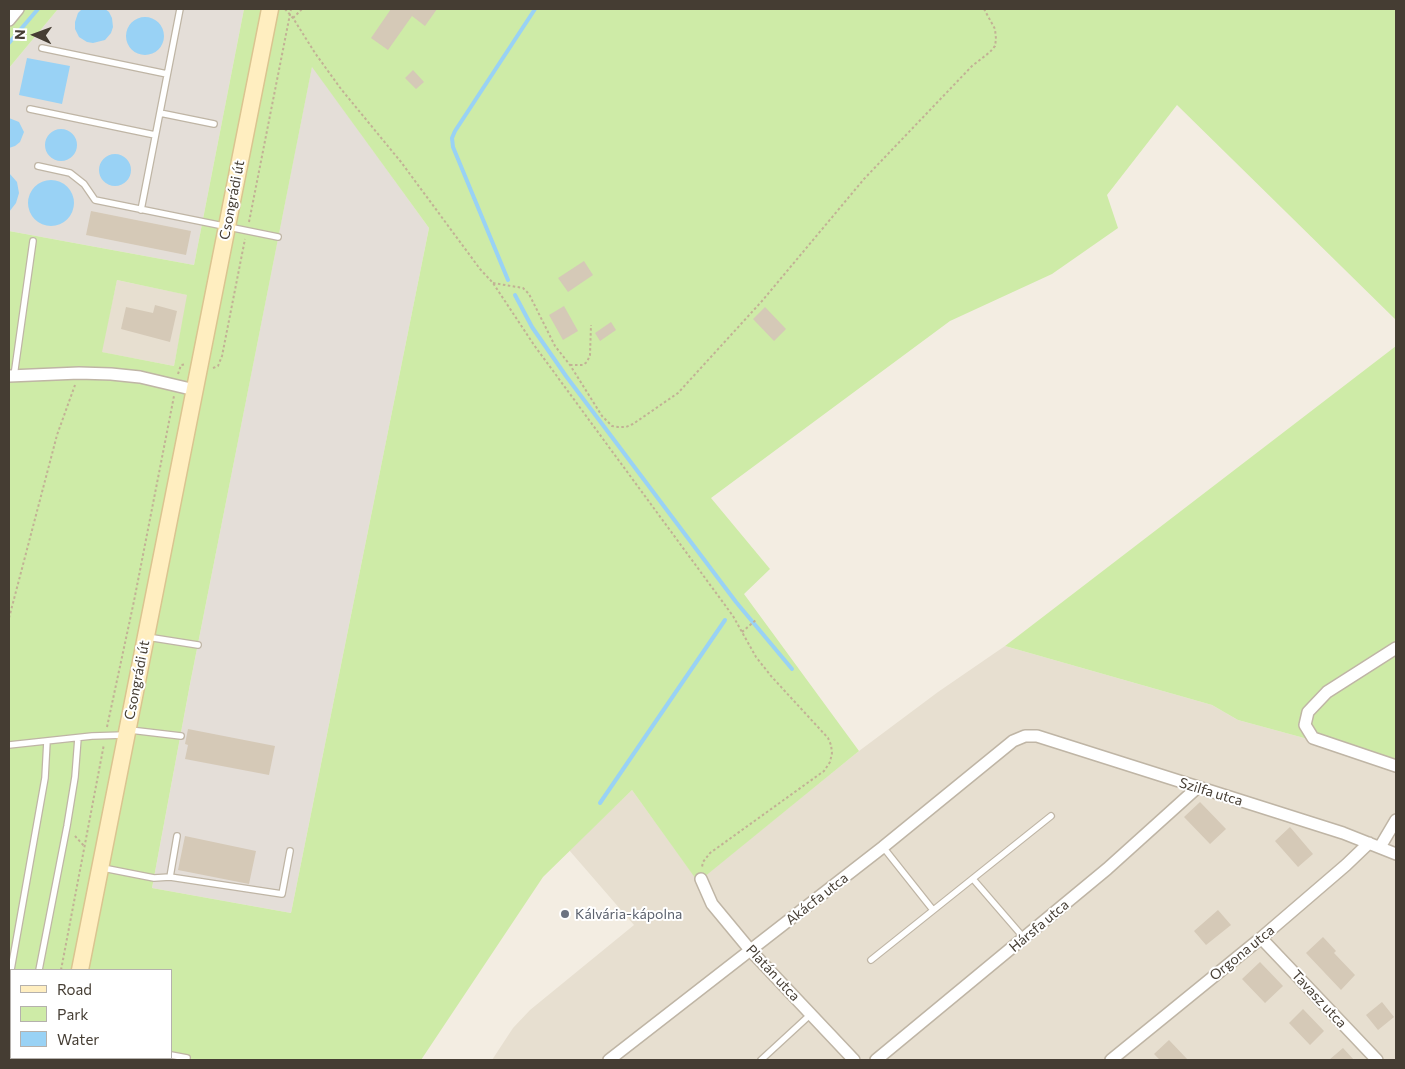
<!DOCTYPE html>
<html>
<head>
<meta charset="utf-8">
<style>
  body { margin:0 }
  #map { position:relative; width:1405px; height:1069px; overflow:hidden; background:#f3ede2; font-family:Commissioner,sans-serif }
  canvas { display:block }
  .frame { position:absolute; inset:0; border:10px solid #453d33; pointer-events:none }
  .legend { position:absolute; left:10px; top:969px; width:162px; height:90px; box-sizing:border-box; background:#fff; border:1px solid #b5b1ad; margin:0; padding:6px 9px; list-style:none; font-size:15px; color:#453d33 }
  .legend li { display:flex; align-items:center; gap:10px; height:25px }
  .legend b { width:25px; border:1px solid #b5b1ad }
  .north { position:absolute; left:10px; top:10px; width:50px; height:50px; -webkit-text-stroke:4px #fff; paint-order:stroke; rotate:272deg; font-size:14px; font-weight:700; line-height:20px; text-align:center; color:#453d33 }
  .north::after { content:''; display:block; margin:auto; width:18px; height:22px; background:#453d33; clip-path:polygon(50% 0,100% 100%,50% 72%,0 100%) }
</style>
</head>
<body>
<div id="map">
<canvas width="1405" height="1069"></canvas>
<div class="frame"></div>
<ul class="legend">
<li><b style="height:6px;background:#ffeec0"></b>Road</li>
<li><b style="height:14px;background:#ceeba7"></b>Park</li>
<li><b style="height:14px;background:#99d2f5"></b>Water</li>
</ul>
<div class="north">N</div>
</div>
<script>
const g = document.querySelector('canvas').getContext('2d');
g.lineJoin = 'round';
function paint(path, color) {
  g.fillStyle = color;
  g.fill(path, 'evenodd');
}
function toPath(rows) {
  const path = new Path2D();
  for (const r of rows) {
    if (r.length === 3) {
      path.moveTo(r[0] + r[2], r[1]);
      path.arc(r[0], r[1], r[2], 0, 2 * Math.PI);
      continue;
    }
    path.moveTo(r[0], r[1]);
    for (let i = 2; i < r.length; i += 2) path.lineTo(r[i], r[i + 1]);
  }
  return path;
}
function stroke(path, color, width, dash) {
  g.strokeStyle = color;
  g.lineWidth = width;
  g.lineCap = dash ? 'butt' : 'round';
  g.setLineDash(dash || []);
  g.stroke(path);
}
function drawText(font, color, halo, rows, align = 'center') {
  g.font = font + ' Commissioner,sans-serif';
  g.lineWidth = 4;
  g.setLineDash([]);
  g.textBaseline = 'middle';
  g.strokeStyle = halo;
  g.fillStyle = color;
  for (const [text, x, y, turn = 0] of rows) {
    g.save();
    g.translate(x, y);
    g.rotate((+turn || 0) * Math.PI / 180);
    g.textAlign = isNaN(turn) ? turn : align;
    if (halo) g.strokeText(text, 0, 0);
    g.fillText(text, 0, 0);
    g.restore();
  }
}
paint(toPath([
  [117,280,188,295,174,366,101,352],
  [1005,646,1212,705,1238,720,1396,763,1396,1060,492,1060,513,1028,530,1010,634,925,569,850,632,790,698,881,859,751,938,692]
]), '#e7dfd0');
paint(toPath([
  [58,9,244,9,194,265,9,231,9,68],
  [312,66,429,228,291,913,152,888,190,684]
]), '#e4ded8');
paint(toPath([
  [9,9,58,9,9,68],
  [244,9,1396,9,1396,320,1177,105,1107,195,1118,228,1052,274,950,321,711,498,770,569,744,594,859,751,698,882,632,790,543,877,421,1060,9,1060,9,231,194,265],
  [312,67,429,228,291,913,152,888,190,684],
  [117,280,187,295,174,366,102,352],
  [11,970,171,970,171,1058,11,1058],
  [1396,346,1396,763,1238,720,1212,705,1005,646]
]), '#ceeba7');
paint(toPath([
  [82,9,105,9,109,12,112,18,113,27,111,33,105,40,93,43,87,42,79,37,75,29,75,22,78,13],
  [145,36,19],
  [27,58,70,66,62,104,19,95],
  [9,118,19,122,24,132,20,142,15,146,9,148],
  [61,145,16],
  [115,170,16],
  [9,173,17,182,19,193,16,203,9,212],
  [51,203,23]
]), '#99d2f5');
stroke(toPath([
  [9,43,38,9],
  [508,280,453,147,452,138,455,131,535,9],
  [515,295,532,327,566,376,736,602,792,669],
  [600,803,725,620]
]), '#99d2f5', 4);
paint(toPath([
  [391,9,437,9,425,26,412,16,388,50,371,38],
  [413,70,424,82,416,89,405,78],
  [91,211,191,231,186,255,86,235],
  [584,261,593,275,568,292,558,278],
  [155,305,177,311,170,342,121,329,126,307,153,313],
  [564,306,578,331,563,340,549,315],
  [765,307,786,329,774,341,753,319],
  [611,322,616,330,600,341,595,333],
  [188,729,275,746,269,775,185,759,188,745,185,744],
  [1200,802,1226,829,1210,844,1184,817],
  [1290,827,1313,854,1298,867,1275,841],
  [185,836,256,851,249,884,178,870],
  [1218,910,1231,925,1206,945,1194,931],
  [1323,937,1336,951,1334,953,1355,975,1341,990,1306,953],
  [1260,962,1283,986,1265,1003,1242,979],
  [1382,1002,1394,1017,1378,1030,1366,1015],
  [1303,1009,1324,1031,1310,1045,1289,1023],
  [1169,1040,1188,1060,1160,1060,1154,1054],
  [1343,1048,1354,1060,1329,1060]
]), '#d5c9b7');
const lane = toPath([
  [42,48,167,74],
  [30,109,155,135],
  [160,113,214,124],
  [38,166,70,173,84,184,95,200,278,237],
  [141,210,180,9],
  [14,376,33,241],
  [147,637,198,645],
  [130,730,181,736],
  [9,745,92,736,125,735],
  [883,847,933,910],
  [103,868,154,878,170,877,282,894,290,851],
  [170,877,177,836],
  [973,879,1024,938],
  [871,960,1051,816],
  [39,970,67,826,75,777,78,738],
  [9,981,45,778,47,741],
  [171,1055,187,1058],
  [21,1060,21,1058],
  [761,1060,811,1014]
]);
const street = toPath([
  [9,20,18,9],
  [9,376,79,373,111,374,140,377,195,390],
  [1396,648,1327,692,1308,712,1305,725,1313,738,1396,766],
  [1380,847,1396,820],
  [701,879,712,904,751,951,854,1060],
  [1261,938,1377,1060],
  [609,1060,883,847,1013,741,1025,736,1037,736,1343,833,1396,854],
  [876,1060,1107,869,1198,787],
  [1111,1060,1261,938,1346,865,1369,843]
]);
const secondary = toPath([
  [80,970,270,9],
  [63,1060,63,1058]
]);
stroke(lane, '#bfb5a5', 8);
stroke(street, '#bfb5a5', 14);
stroke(secondary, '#dac490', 19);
stroke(toPath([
  [285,9,293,18,315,53,341,89,401,162,480,269,493,283,534,345,733,616,756,657,771,676,828,738,831,745,832,753,830,762,824,771,710,853,703,862,702,867],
  [293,18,302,9],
  [249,222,291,9],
  [493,283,523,288,529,294,555,346,570,365,602,416,612,426,618,427,626,427,633,424,678,393,762,301,864,179,972,66,990,52,995,46,996,39,995,29,984,9],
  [570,365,583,365,587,362,590,355,591,325],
  [213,368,218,366,222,356,245,239],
  [178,374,181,365,186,364],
  [9,618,57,435,75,385],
  [742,632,756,620],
  [107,727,134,601,174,396],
  [75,836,85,847],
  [61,970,104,744],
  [44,1060,44,1058]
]), '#c2b195', 2, [2.5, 2.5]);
stroke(lane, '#fff', 5.5);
stroke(street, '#fff', 11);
stroke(secondary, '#ffeec0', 16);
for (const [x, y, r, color] of [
  [565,914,5,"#6b7280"]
]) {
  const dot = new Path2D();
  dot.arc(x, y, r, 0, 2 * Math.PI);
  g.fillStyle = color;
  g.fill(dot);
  stroke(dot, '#fff', 2);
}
drawText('14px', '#453d33', '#fff', [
  ["Csongrádi út",232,200,-79],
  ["Csongrádi út",137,680,-79],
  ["Szilfa utca",1211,792,17],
  ["Akácfa utca",817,899,-38],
  ["Hársfa utca",1039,926,-40],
  ["Orgona utca",1242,953,-39],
  ["Platán utca",773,973,47],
  ["Tavasz utca",1319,999,47]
]);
drawText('14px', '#5b616d', '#fff', [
  ["Kálvária-kápolna",575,914]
], 'left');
</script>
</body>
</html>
